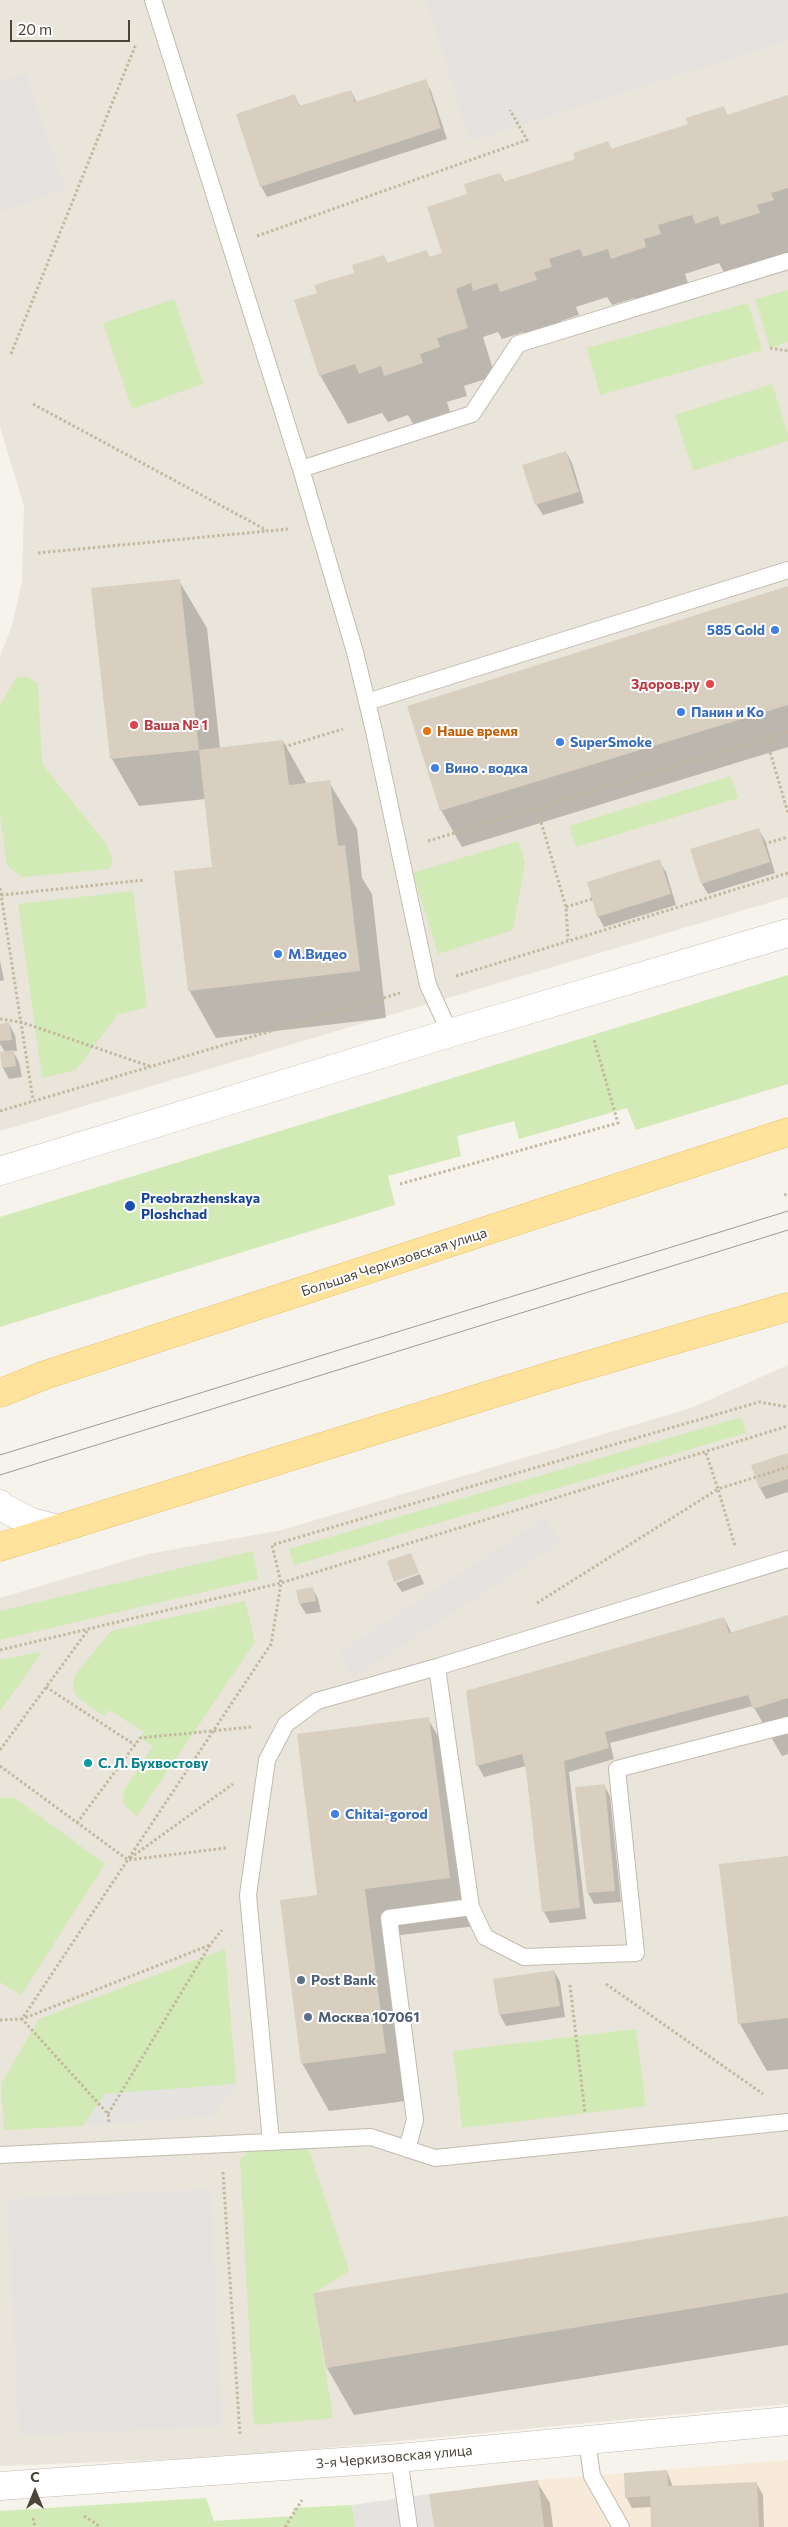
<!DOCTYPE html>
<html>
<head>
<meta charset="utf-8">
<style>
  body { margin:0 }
  #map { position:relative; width:788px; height:2527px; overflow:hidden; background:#f6f3ec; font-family:Commissioner,sans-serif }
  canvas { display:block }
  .north { position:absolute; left:10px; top:2467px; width:50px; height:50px; -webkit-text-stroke:4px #fff; paint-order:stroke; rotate:0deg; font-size:14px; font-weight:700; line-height:20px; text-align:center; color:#4b4439 }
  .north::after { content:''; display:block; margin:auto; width:18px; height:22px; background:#4b4439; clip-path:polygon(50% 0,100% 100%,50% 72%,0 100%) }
  .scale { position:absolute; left:10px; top:20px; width:120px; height:22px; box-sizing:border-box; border:2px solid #4b4439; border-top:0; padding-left:6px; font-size:15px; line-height:18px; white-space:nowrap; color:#4b4439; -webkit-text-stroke:4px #fff; paint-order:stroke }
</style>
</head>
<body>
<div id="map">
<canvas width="788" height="2527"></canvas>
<div class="north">С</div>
<div class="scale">20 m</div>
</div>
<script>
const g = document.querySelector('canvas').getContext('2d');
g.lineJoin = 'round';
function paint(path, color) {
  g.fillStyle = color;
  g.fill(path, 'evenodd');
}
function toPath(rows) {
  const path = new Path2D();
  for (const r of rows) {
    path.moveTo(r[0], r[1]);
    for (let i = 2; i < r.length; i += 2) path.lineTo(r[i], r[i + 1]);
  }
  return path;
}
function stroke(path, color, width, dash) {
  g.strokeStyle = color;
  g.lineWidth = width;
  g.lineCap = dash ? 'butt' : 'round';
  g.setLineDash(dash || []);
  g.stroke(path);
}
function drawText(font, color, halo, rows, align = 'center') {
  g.font = font + ' Commissioner,sans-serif';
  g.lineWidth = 4;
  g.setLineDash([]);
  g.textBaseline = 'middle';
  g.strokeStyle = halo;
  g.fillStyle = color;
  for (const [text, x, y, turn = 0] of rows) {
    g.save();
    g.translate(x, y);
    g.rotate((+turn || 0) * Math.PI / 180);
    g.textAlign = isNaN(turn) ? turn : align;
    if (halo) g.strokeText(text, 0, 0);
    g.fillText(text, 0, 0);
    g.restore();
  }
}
paint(toPath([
  [0,0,788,0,788,897,0,1131,0,656,12,626,22,581,24,506,0,427],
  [788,1365,788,2404,230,2457,0,2466,0,1598,148,1554,282,1530,691,1408]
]), '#eae5da');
paint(toPath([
  [788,2460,788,2527,434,2527,429,2494,538,2480]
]), '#f7ead8');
paint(toPath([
  [788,290,788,342,770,348,755,299],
  [174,299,203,384,132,409,103,323],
  [748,303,762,350,600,395,587,348],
  [772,384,788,434,788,441,693,471,675,415],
  [27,676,38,684,42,764,107,845,113,860,109,869,23,877,7,866,0,815,0,705,16,678],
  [731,776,738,798,576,847,569,826],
  [518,841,525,863,513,930,438,954,413,873],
  [133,891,147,1007,117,1015,76,1070,42,1078,18,904],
  [788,975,788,1084,636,1130,627,1108,519,1139,514,1121,457,1136,461,1156,388,1176,395,1205,0,1327,0,1217],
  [741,1417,746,1433,294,1565,289,1549],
  [253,1551,258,1579,0,1640,0,1611],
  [245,1601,255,1642,137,1816,125,1806,122,1798,124,1790,153,1746,140,1738,144,1732,109,1710,104,1716,77,1697,73,1689,74,1676,111,1631],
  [41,1652,40,1655,0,1711,0,1660],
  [2,1798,15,1798,105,1864,21,1995,0,1982,0,1799],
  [225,1949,236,2084,105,2094,83,2126,4,2130,1,2084,39,2019],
  [636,2029,646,2106,462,2128,453,2051],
  [308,2148,349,2271,313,2294,333,2418,254,2425,240,2159,248,2152],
  [206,2498,214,2521,293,2516,293,2508,352,2505,355,2527,0,2527,0,2511]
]), '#d2eab5');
paint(toPath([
  [426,0,788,0,788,41,470,141],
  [25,73,66,189,0,212,0,82],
  [545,1518,561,1542,354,1677,338,1653],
  [236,2084,214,2116,83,2126,105,2094],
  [211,2189,222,2426,19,2436,7,2199],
  [429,2494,434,2527,355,2527,352,2505]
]), '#e5e3e0');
paint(toPath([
  [425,80,431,91,447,139,267,197,261,186,294,96,301,107,351,91,357,103],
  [788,97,788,253,751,273,746,265,724,272,719,263,685,274,688,283,671,288,673,296,640,307,635,298,612,305,607,297,576,307,579,315,561,321,564,329,529,340,524,332,502,339,498,332,483,337,495,376,464,386,467,396,447,402,450,412,413,424,408,415,388,422,382,413,348,424,320,375,318,294,384,256,388,264,426,251,430,258,443,253,469,195,500,174,505,183,576,160,608,143,612,150,689,125,723,107,728,116],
  [566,452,572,463,584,503,543,515,536,504],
  [179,581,207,628,220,748,283,741,307,784,329,782,357,829,362,878,372,894,386,1018,216,1038,189,990,213,868,206,799,139,806,112,759],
  [788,587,788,747,462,847,441,810],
  [758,829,765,840,775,873,708,894,702,884],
  [659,861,666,872,676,905,604,927,598,916],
  [0,961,4,980,0,981],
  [9,1024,15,1035,17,1051,13,1051,19,1062,22,1077,9,1079,3,1068,1,1053,5,1052,0,1044,0,1025],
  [788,1455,788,1492,766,1499,760,1488],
  [420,1574,424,1584,402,1592,396,1583],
  [312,1588,318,1599,321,1612,306,1614,300,1604],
  [788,1617,788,1754,782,1756,753,1706,610,1743,614,1759,569,1772,586,1919,550,1923,544,1912,526,1766,484,1777,478,1766,467,1691,724,1618,732,1634],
  [428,1719,456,1766,476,1926,392,1936,413,2100,329,2111,302,2063,319,1897],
  [604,1785,610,1796,621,1902,594,1904,588,1893,576,1788],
  [788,1857,788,2069,767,2071,740,2024],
  [554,1971,560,1982,565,2017,506,2026,500,2015],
  [788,2217,788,2345,354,2415,327,2368],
  [667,2471,673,2487,757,2484,763,2495,764,2527,653,2527,652,2507,632,2508,626,2497],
  [537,2482,550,2503,553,2527,435,2527]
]), '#0003');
paint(toPath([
  [426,79,441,128,260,187,236,114,295,94,299,106,351,90,355,102],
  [788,95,788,188,771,193,774,200,757,205,760,213,721,225,718,216,695,224,692,215,658,225,661,234,644,239,646,247,611,259,608,249,583,257,580,249,549,259,552,267,534,272,537,280,500,292,497,283,473,291,471,283,456,289,468,328,437,338,440,347,420,354,423,363,384,376,381,366,359,374,355,364,319,376,294,300,317,293,314,285,354,273,352,265,384,255,387,263,427,250,429,257,442,253,427,207,467,194,464,184,500,173,503,182,575,159,573,153,608,141,611,149,688,124,686,118,724,106,727,115],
  [566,451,579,492,535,505,522,465],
  [180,579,199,750,110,759,91,588],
  [788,586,788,705,440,811,407,706],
  [283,740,289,785,330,780,338,846,345,845,360,971,188,991,174,871,212,867,199,750],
  [759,828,770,862,701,884,690,849],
  [660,859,671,894,597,917,587,882],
  [9,1022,12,1040,0,1041,0,1024],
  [14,1050,16,1066,2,1068,0,1052],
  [788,1453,788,1479,759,1488,751,1465],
  [411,1553,419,1573,394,1582,387,1561],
  [313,1587,316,1601,299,1604,296,1590],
  [788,1615,788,1698,753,1709,748,1695,605,1732,609,1748,564,1761,580,1908,542,1912,526,1770,522,1754,476,1766,466,1691,724,1617,729,1633],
  [429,1717,450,1878,365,1889,386,2053,301,2064,280,1900,317,1895,297,1734],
  [605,1784,615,1891,587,1893,575,1787],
  [788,1856,788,2018,738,2024,719,1864],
  [554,1970,560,2006,499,2015,493,1979],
  [788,2216,788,2293,326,2368,313,2293],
  [667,2470,668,2486,757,2482,759,2527,651,2527,650,2496,625,2498,624,2473],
  [538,2480,544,2527,434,2527,429,2494]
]), '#d8cfc1');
const service = toPath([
  [153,0,301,469,355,652,374,731,428,985,450,1033],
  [301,469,472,414,518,344,788,261],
  [367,702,788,570],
  [471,1907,485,1937,524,1957,636,1953,617,1769,788,1725],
  [271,2142,248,1895,267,1760,286,1724,317,1701,437,1667,788,1559],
  [407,2149,415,2120,389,1918,471,1907,437,1667],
  [0,2155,371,2137,435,2158,788,2122],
  [587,2440,592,2476,621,2527],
  [399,2458,409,2527]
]);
const minor = toPath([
  [0,2486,399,2458,788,2421]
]);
const tertiary = toPath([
  [0,1171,450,1033,788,933],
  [0,1504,4,1508,31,1522,59,1529]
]);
const primary = toPath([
  [0,1393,45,1375,788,1132],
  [0,1547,550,1376,788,1307]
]);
stroke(service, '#c2bbae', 18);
stroke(minor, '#c2bbae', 29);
stroke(tertiary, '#c2bbae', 29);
stroke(primary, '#e6c16a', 29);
stroke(toPath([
  [257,236,527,140,510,110],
  [770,348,788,351],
  [11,354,136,44],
  [33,404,268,531,288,529],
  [38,553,267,531],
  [766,738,788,813],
  [284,747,343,729],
  [537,808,566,907,568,940],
  [428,841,788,732],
  [764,844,788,837],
  [0,888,33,1100],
  [1,895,145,880],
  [566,907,592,899],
  [456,976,788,873],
  [0,1019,21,1022,149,1066],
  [0,1111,400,993],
  [400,1184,618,1123,594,1040],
  [784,1195,788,1194],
  [706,1453,718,1489,788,1467],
  [537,1603,718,1489,735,1546],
  [0,1650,281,1583,788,1426],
  [46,1687,135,1745],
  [0,1750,88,1630],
  [0,1766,128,1860,226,1848],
  [77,1823,140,1738,251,1727],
  [130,1858,233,1784],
  [606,1984,763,2094],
  [570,1985,585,2113],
  [0,2020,22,2019,271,1644,281,1583,272,1545,759,1402,788,1407],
  [108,2114,210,1945,222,1930],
  [109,2122,108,2114,22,2019,210,1945],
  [223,2172,240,2436],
  [84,2516,101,2527],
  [33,2518,35,2527],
  [285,2527,302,2500]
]), '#c4b79f', 3, [2.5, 2.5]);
stroke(service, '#fff', 16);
stroke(minor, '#fff', 28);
stroke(tertiary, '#fff', 28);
stroke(primary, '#ffe39c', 28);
stroke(toPath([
  [0,1455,788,1211],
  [0,1475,788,1230]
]), '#9a9a9a', 1);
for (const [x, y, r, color] of [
  [775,630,5,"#3f7fe0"],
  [710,684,5,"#e0444e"],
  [681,712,5,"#3f7fe0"],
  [134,725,5,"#e0444e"],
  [427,731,5,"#e8710a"],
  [560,742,5,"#3f7fe0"],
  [435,768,5,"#3f7fe0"],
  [278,954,5,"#3f7fe0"],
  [130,1206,6,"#1a4fb4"],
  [88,1763,5,"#0f9aa8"],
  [335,1814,5,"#3f7fe0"],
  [301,1980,5,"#5c6f8a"],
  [308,2017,5,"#5c6f8a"]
]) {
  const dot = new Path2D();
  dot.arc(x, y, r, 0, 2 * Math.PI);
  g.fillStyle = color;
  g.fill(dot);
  stroke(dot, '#fff', 2);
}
drawText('bold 14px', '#366cbe', '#fff', [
  ["585 Gold",765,630,"right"],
  ["Панин и Ко",691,712],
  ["SuperSmoke",570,742],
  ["Вино . водка",445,768],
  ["М.Видео",288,954],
  ["Chitai-gorod",345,1814]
], 'left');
drawText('bold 14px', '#be3a42', '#fff', [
  ["Здоров.ру",700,684],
  ["Ваша № 1",144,725,"left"]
], 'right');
drawText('bold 14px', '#c56008', '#fff', [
  ["Наше время",437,731]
], 'left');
drawText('bold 14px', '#164399', '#fff', [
  ["Preobrazhenskaya",141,1198],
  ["Ploshchad",141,1214]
], 'left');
drawText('14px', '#4b4439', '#fff', [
  ["Большая Черкизовская улица",394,1262,-18],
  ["3-я Черкизовская улица",394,2457,-5]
]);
drawText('bold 14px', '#0d838f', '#fff', [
  ["С. Л. Бухвостову",98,1763]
], 'left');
drawText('bold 14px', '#4e5e75', '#fff', [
  ["Post Bank",311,1980],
  ["Москва 107061",318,2017]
], 'left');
</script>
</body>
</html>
